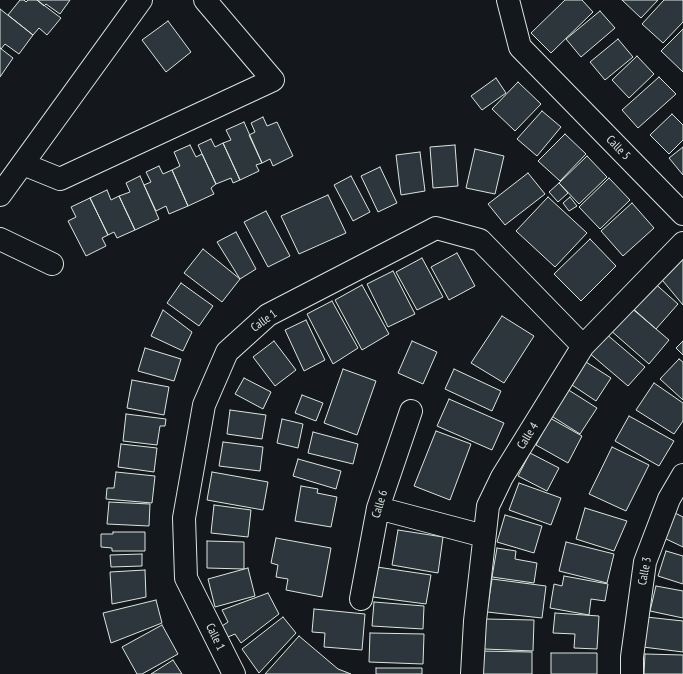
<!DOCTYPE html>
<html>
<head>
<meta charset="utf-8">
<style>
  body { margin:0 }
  canvas { display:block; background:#14181c }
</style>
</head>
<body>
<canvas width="683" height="674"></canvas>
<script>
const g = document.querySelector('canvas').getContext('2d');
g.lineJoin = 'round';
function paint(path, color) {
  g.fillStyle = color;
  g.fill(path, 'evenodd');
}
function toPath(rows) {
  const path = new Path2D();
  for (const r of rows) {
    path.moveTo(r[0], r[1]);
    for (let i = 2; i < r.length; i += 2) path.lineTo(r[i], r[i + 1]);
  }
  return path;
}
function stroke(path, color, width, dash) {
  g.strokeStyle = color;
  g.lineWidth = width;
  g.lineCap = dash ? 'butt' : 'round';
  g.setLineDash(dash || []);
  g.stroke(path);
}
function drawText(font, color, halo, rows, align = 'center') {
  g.font = font + ' "PT Sans Narrow",sans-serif';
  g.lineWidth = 3;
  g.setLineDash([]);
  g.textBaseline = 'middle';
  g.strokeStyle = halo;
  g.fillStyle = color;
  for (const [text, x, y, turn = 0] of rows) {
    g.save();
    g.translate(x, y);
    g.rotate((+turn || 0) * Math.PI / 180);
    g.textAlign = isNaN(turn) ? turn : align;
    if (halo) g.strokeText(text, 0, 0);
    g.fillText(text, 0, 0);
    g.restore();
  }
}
const building = toPath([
  [20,0,24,0,26,2,28,0,37,0,61,18,47,35,39,28,33,35,8,15,20,0],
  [37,0,70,0,60,14,46,4,44,6,37,0],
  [565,0,582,0,593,12,551,53,531,33,565,0],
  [622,0,658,0,641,18,622,0],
  [664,0,683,0,683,22,663,43,642,24,664,0],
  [0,9,33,35,19,54,5,44,1,49,0,48,0,9],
  [600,11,615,28,581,57,566,39,600,11],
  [168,21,191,52,166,72,142,40,168,21],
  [683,29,683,72,661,51,683,29],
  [618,39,633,57,605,80,590,62,618,39],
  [0,48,13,58,0,77,0,48],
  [637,56,654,74,629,98,612,80,637,56],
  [659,77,676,94,638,128,622,110,659,77],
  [496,78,506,93,482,110,471,96,496,78],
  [518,82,541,104,515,131,492,109,518,82],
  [542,111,561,127,537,156,517,139,542,111],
  [672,114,683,125,683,140,669,154,650,135,672,114],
  [263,117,267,126,277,122,293,156,273,166,270,159,262,163,249,135,255,132,251,123,263,117],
  [244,122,262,163,256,165,259,171,240,180,223,143,231,140,226,130,244,122],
  [565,134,586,154,560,181,538,161,565,134],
  [211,139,215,147,223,143,240,180,233,183,231,178,216,184,198,145,211,139],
  [190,145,196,157,202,154,216,184,211,188,214,194,188,206,172,170,180,166,174,152,190,145],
  [455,145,458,186,433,188,430,147,455,145],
  [683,147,683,175,669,158,683,147],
  [475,149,504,156,495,194,466,188,475,149],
  [420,152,425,191,401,195,396,155,420,152],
  [587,156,607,177,579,204,559,183,587,156],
  [159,166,163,174,172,170,188,206,169,214,166,206,156,211,144,185,151,182,146,172,159,166],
  [380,167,397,203,378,212,361,176,380,167],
  [528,173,545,194,505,225,488,204,528,173],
  [140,176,159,219,135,230,119,196,130,192,126,183,140,176],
  [351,176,370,212,353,221,334,185,351,176],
  [609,178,630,200,600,229,579,207,609,178],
  [559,183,568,193,558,202,549,192,559,183],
  [107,190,111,200,119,196,135,230,117,238,114,232,108,235,90,198,107,190],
  [328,195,346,233,299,254,281,216,328,195],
  [548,197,587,233,555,267,516,231,548,197],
  [570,197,577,206,569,211,563,203,570,197],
  [90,198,108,235,102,238,106,246,86,256,68,221,76,217,71,207,90,198],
  [632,203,654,228,623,256,601,231,632,203],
  [266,211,290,256,268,267,244,222,266,211],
  [236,232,256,269,240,279,217,242,236,232],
  [590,239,616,266,581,301,554,274,590,239],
  [203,249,240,279,222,302,184,273,203,249],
  [457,253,475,286,449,300,431,267,457,253],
  [683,257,683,305,658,275,683,257],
  [422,258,443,297,417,310,396,272,422,258],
  [393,271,415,314,388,327,367,284,393,271],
  [651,280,678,304,656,329,629,305,651,280],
  [181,283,213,306,199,326,167,303,181,283],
  [362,285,389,334,362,350,335,300,362,285],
  [332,301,358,348,333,364,307,314,332,301],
  [629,306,669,340,649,364,609,329,629,306],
  [163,310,192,332,183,351,151,336,163,310],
  [502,316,534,336,504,383,471,363,502,316],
  [306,320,325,360,304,371,285,330,306,320],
  [605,333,645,367,628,386,588,352,605,333],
  [274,341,296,370,275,386,253,357,274,341],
  [412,341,437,352,423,384,398,373,412,341],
  [683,341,683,355,676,348,683,341],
  [145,348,181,359,174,381,138,371,145,348],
  [679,359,683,362,683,400,660,379,679,359],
  [586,362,611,378,596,401,572,385,586,362],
  [343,369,376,381,357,435,324,423,343,369],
  [454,369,501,391,492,411,445,389,454,369],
  [244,378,271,392,263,409,235,394,244,378],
  [132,380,169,387,164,415,127,408,132,380],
  [654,383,683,403,683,421,674,434,636,410,654,383],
  [567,389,597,408,580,434,550,415,567,389],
  [302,395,323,403,316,421,295,413,302,395],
  [449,399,504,423,492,450,437,426,449,399],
  [230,410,266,415,262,439,227,434,230,410],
  [126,414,166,419,165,426,160,426,157,445,123,441,126,414],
  [629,416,674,441,659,466,615,441,629,416],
  [550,418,582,436,568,463,536,445,550,418],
  [282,419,303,424,298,448,277,443,282,419],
  [436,431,471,444,450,500,414,486,436,431],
  [313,432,358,444,353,464,308,453,313,432],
  [223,442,263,447,260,471,219,466,223,442],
  [121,444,157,448,154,472,118,467,121,444],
  [612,447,649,465,626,511,589,494,612,447],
  [530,453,559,468,547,491,518,476,530,453],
  [298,459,341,471,336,489,293,476,298,459],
  [116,472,155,476,152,503,106,499,107,488,114,488,116,472],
  [212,472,268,482,263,510,207,500,212,472],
  [519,483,561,498,551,525,509,510,519,483],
  [301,486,318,489,317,493,337,497,331,527,295,521,301,486],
  [109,502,150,504,149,526,107,524,109,502],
  [214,505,251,510,248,537,211,533,214,505],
  [585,508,627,521,614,551,576,539,585,508],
  [675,513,683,517,683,547,664,538,675,513],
  [505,515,542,526,534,553,497,542,505,515],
  [398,530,443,537,438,573,392,565,398,530],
  [113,532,145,532,145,551,112,551,112,548,101,547,101,534,113,534,113,532],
  [276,538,331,548,322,597,286,590,288,579,276,577,278,565,271,563,276,538],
  [207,541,244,542,244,569,207,568,207,541],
  [566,542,614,554,607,583,559,571,566,542],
  [497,548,516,551,515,559,537,563,534,583,492,577,497,548],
  [666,551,683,556,683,584,658,576,666,551],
  [142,554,142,566,111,567,110,555,142,554],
  [377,567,431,575,426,604,373,597,377,567],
  [248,568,255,596,215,607,208,579,248,568],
  [145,570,146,597,112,604,110,572,145,570],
  [564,576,608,584,605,601,591,599,589,615,550,608,554,584,562,586,564,576],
  [492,579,546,586,542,618,487,612,492,579],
  [656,586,683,591,683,618,650,611,656,586],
  [268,593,279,614,241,643,235,634,228,637,222,626,228,622,222,610,268,593],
  [156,600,162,623,111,643,103,613,156,600],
  [374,602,424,606,423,629,372,626,374,602],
  [314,609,365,614,362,650,324,647,325,633,312,632,314,609],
  [555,613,599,616,597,649,574,648,575,634,553,633,555,613],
  [283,617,296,633,259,673,242,649,283,617],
  [646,617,683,621,683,652,643,647,646,617],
  [485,619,534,620,533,651,484,649,485,619],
  [162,625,178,654,142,674,137,674,122,647,162,625],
  [370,633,424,634,423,664,369,662,370,633],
  [299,636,338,669,351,674,265,674,299,636],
  [479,651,532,652,532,674,479,674,479,651],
  [551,653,597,653,597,674,551,674,551,653],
  [645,654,683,655,683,674,644,674,645,654],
  [173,660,182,674,151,674,173,660],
  [376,668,422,668,422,674,376,674,376,668]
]);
paint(building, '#2c363c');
stroke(building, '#d8e6dc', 1);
const minor = toPath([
  [508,0,520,47,683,214],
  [23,164,60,179,273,80,205,0],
  [0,195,141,0],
  [0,239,52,264],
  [378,508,484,536],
  [361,599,378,508,411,411],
  [234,674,186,578,184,518,204,405,227,352,268,315,436,228,480,240,583,346],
  [472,674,475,621,488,506,502,477,583,346,683,243],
  [632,674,632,657,645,562,669,499,683,475]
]);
stroke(minor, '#d8e6dc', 24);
stroke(minor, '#14181c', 22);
drawText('12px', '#d8e6dc', '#14181c', [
  ["Calle 5",618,148,46],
  ["Calle 1",264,321,-36],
  ["Calle 4",528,436,-58],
  ["Calle 6",380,504,-74],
  ["Calle 3",645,571,-79],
  ["Calle 1",215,637,64]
]);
</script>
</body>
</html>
